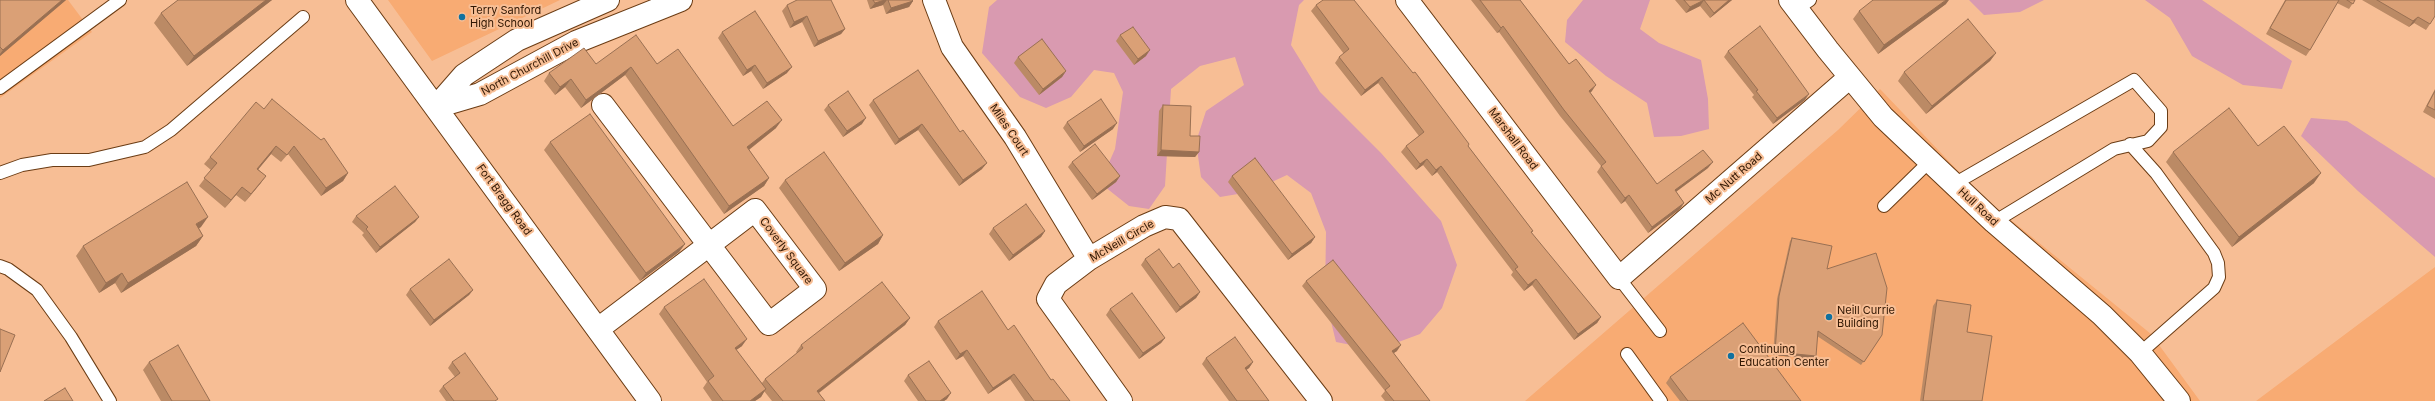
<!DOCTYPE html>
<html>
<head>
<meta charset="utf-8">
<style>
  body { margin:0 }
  canvas { display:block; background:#f7be95 }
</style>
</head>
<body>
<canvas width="2435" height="401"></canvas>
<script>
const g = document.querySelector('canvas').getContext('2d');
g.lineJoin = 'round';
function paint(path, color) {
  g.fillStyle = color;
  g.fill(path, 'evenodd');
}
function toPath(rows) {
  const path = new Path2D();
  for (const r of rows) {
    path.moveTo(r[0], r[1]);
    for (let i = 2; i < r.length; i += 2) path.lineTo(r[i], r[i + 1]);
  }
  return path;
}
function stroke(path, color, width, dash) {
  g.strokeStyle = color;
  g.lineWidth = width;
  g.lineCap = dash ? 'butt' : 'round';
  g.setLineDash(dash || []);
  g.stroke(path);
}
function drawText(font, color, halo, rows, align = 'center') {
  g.font = font + ' Inter,sans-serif';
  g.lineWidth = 4;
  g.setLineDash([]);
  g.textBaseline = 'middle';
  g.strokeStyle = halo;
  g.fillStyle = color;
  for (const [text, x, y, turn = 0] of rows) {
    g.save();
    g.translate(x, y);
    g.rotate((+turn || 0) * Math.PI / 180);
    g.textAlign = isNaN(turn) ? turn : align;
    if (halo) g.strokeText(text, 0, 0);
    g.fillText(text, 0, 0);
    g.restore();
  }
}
paint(toPath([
  [0,0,68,0,92,32,0,98],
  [388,0,560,0,432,61],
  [1880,89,1984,198,2151,334,2200,401,1525,401,1838,130],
  [2435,267,2435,401,2256,401]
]), '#f8ab73');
paint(toPath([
  [997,0,1304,0,1299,5,1291,45,1320,92,1381,153,1441,221,1457,265,1442,308,1420,334,1377,350,1336,342,1325,297,1326,232,1311,193,1287,175,1250,192,1220,197,1201,177,1196,142,1206,111,1244,85,1235,57,1200,66,1171,89,1165,186,1149,209,1129,206,1100,183,1115,149,1123,92,1114,73,1094,70,1071,97,1046,108,1020,97,982,53,989,7],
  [1583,0,1650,0,1640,29,1659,43,1701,60,1708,99,1709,129,1681,136,1654,137,1647,103,1606,76,1565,42,1567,20],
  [1969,0,2044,0,2020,12,1984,15],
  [2145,0,2202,0,2292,61,2282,89,2243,85,2192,56,2170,18],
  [2311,118,2347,121,2435,178,2435,257,2358,191,2301,136]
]), '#d99ab0');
const lane = toPath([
  [1797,9,1810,0],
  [0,88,120,0],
  [2130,144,2156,173,2214,253,2218,263,2219,277,2214,288,2140,353],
  [0,173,22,165,52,160,89,160,145,147,171,130,303,17],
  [1954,184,2134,80,2161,111,2161,127,2148,141,2114,149,1994,222],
  [1884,206,1929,162],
  [0,266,8,269,37,290,71,337,110,401],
  [1619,278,1660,331],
  [1627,354,1661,401]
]);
const street = toPath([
  [934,0,952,47,1015,137,1089,259],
  [1407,0,1619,278,1850,77],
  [1790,0,1828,50,1883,117,1994,222,2102,315,2140,353,2179,401],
  [598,329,709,245,755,210,815,289,769,324,709,245,603,105],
  [1121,401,1048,299,1056,284,1089,259,1144,226,1165,217,1179,219,1321,401]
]);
const secondary = toPath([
  [357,0,650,401],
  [436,107,480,94,576,42,681,0],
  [436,107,464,75,517,40,608,0]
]);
stroke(lane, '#6b3c14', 14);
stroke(street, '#6b3c14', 24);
stroke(secondary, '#6b3c14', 24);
stroke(lane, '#fff', 12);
stroke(street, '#fff', 22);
stroke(secondary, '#fff', 22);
paint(toPath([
  [0,0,66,0,0,56],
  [178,0,272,0,187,66,154,23,161,13],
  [867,0,912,0,913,1,909,7,886,14,883,5,870,9],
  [1471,0,1520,0,1569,64,1592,91,1590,93,1657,184,1708,168,1676,192,1684,203,1680,209,1648,233,1625,201,1621,204,1597,172,1601,166,1560,116,1499,32,1497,33],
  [1675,0,1732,0,1710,18,1700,6,1686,13],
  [2285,0,2355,0,2349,9,2337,3,2310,50,2306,56,2266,34],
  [2362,0,2435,0,2430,24,2426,30,2414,23,2409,27],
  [1946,4,1878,54,1853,19,1859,11],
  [787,5,845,29,841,34,814,47,802,22,790,28,782,11],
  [1316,5,1468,146,1533,231,1531,233,1601,317,1597,323,1574,340,1532,285,1524,291,1511,275,1513,272,1437,172,1432,176,1423,165,1416,170,1401,152,1406,146,1419,136,1378,83,1361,96,1335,63,1339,57,1344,54,1311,11],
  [722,32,787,73,763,89,751,71,743,76,718,38],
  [1120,35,1146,56,1134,65,1116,41],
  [1728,51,1805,100,1773,124,1752,97,1754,95,1724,57],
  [1996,53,1990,61,1926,114,1898,81,1904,72],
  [1018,57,1066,71,1062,77,1039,95,1014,63],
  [596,64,657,64,733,126,776,128,749,150,769,178,764,186,724,214,625,75,581,108,565,87,555,95,544,81,549,73],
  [918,70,982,169,959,186,918,130,895,145,869,105,873,100],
  [2435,89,2435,119,2423,112],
  [828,105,862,124,843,137,824,110],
  [1163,105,1190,136,1199,152,1195,157,1157,156,1159,111],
  [264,109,348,173,343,181,321,196,288,154,281,162,271,154,258,169,266,176,260,184,245,202,236,195,225,208,199,186,211,170,204,164,210,157],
  [1067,122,1113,129,1080,152,1063,128],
  [550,142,685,244,679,252,640,281,544,150],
  [2258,146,2314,183,2232,247,2166,162,2173,152],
  [1072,162,1120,176,1116,182,1092,200,1068,167],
  [1232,176,1315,237,1311,243,1288,260,1228,182],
  [785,180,883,235,878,244,839,271,779,188],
  [356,216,419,217,415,222,376,253,362,235,364,233,352,222],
  [201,227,199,228,203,236,196,246,121,293,115,283,99,293,76,256,83,246],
  [993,228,1045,231,1041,237,1009,261,989,234],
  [1792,238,1827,269,1882,335,1861,365,1817,336,1816,356,1814,359,1773,355,1777,299,1790,241],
  [1145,259,1173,268,1200,292,1196,298,1176,313,1141,265],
  [1306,281,1397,351,1393,353,1430,401,1385,401,1381,396,1385,391,1302,286],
  [410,289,473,290,469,295,430,326,406,295],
  [1937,300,1967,332,1982,401,1920,401,1933,306],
  [664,307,742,346,736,350,762,383,765,379,797,353,796,352,801,345,910,318,905,325,819,393,825,401,772,401,764,391,761,397,755,401,712,401,703,388,707,382,659,314],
  [1110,309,1165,338,1161,343,1139,359,1106,315],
  [938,321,1008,330,1070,401,1025,401,1010,379,988,394,963,356,956,360,934,327],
  [1206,358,1253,362,1249,368,1246,370,1269,401,1229,401,1202,364],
  [149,362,210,401,161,401,143,370],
  [452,362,496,401,446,401,439,391,443,386,455,377,448,368],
  [908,375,947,399,944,401,918,401,904,381],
  [1670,377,1801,401,1680,401,1666,383]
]), '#bb8a65');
paint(toPath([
  [62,0,66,0,0,56,0,54,3,50],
  [266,0,272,0,187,66,194,56],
  [885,0,887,0,883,5,870,9,875,3],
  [1704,0,1700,6,1686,13,1690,7],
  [1729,0,1732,0,1710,18,1714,13],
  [1946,0,1949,0,1946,4,1878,54,1884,45],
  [913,1,909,7,886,14,891,8],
  [807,16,802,22,790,28,794,22],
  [2418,17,2414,23,2409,27,2413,21],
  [1503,26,1499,32,1497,33,1501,28],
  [845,29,841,34,814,47,818,41],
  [1150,50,1146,56,1134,65,1138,59],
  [1996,53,1990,61,1926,114,1932,106],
  [755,65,751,71,743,76,747,70],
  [631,67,625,75,581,108,586,100],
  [792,67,787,73,763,89,767,83],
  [1066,71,1062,77,1039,95,1043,89],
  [1382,77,1378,83,1361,96,1365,90],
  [571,79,565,87,555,95,560,87],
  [1596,85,1592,91,1585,97,1589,91],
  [1809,94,1805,100,1773,124,1777,118],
  [866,118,862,124,843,137,847,131],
  [782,120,776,128,742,155,747,147],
  [1117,123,1113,129,1080,152,1084,146],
  [922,124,918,130,895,145,899,139],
  [276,146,271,154,252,177,257,169],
  [1161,150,1199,152,1195,157,1157,156],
  [1427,159,1423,165,1416,170,1420,164],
  [1713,162,1708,168,1670,196,1675,190],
  [987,163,982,169,959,186,963,180],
  [1441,166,1437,172,1432,176,1436,170],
  [348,173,343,181,321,196,326,188],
  [2321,173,2314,183,2232,247,2239,237],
  [266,176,260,184,245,202,251,194],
  [1120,176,1116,182,1092,200,1097,194],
  [769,178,764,186,724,214,729,206],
  [242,187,236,195,225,208,231,200],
  [1629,195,1625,201,1621,204,1625,198],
  [1684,203,1680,209,1648,233,1652,227],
  [208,217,201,227,190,234,196,224],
  [419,217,415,222,376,253,380,247],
  [1045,231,1041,237,1009,261,1013,255],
  [883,235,878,244,839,271,845,263],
  [203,236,196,246,121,293,128,283],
  [1315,237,1311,243,1288,260,1292,254],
  [685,244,679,252,640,281,646,273],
  [122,273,115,283,99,293,106,283],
  [1536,279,1532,285,1524,291,1528,285],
  [473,290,469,295,430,326,434,320],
  [1200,292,1196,298,1176,313,1180,307],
  [1601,317,1597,323,1574,340,1578,334],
  [910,318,905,325,812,398,817,391],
  [1165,338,1161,343,1139,359,1143,353],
  [747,339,742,346,729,355,735,348],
  [1401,345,1397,351,1388,357,1392,351],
  [967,350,963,356,956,360,960,354],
  [1775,352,1816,356,1814,359,1773,355],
  [1253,362,1249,368,1241,374,1245,368],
  [1014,374,1010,379,988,394,993,388],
  [766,389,761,397,755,401,750,401],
  [951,393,947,399,944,401,940,401]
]), '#997053');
const building = toPath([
  [0,0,62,0,3,50,0,47,0,0],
  [178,0,266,0,194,56,161,13,178,0],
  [797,0,831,0,845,29,818,41,807,16,794,22,787,5,797,0],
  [873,0,885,0,875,3,873,0],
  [888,0,912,0,913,1,891,8,888,0],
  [1323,0,1354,0,1413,73,1415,72,1469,144,1468,146,1533,231,1531,232,1601,317,1578,334,1536,279,1528,285,1515,269,1518,267,1441,166,1436,170,1427,159,1420,164,1406,146,1424,132,1382,77,1365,90,1339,57,1349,49,1316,5,1323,0],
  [1480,0,1520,0,1569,64,1576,59,1596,85,1589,91,1657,184,1703,150,1713,162,1675,190,1684,203,1652,227,1629,195,1625,198,1601,166,1606,162,1564,110,1503,26,1501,28,1480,0],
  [1684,0,1729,0,1714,13,1704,0,1690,7,1684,0],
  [1873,0,1946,0,1884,45,1859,11,1873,0],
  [2286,0,2339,0,2310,50,2270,28,2286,0],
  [2347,0,2355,0,2353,4,2347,0],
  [2377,0,2435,0,2435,16,2430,24,2418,17,2413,21,2377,0],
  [755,11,792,67,767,83,755,65,747,70,722,32,755,11],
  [1968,19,1996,53,1932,106,1904,72,1968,19],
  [1760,26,1809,94,1777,118,1756,91,1758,90,1728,51,1760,26],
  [1133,27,1150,50,1138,59,1120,35,1133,27],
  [636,35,657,64,678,49,733,126,767,101,782,120,747,147,769,178,729,206,631,67,586,100,571,79,560,87,549,73,584,48,596,64,636,35],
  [1042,39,1066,71,1043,89,1018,57,1042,39],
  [918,70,960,132,963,130,987,163,963,180,922,124,899,139,873,100,918,70],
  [848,91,866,118,847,131,828,105,848,91],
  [2435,91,2435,110,2427,106,2435,91],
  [272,99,321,140,324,138,348,173,326,188,294,146,287,155,276,146,257,169,266,176,251,194,242,187,231,200,204,178,217,163,210,157,256,102,264,109,272,99],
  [1101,99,1117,123,1084,146,1067,122,1101,99],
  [1163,105,1191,106,1190,136,1200,136,1199,152,1161,150,1163,105],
  [2229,108,2258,146,2284,126,2321,173,2239,237,2173,152,2229,108],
  [590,114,685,244,646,273,550,142,590,114],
  [1095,144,1120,176,1097,194,1072,162,1095,144],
  [824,152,883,235,845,263,785,180,824,152],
  [1255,158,1315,237,1292,254,1232,176,1255,158],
  [187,182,208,217,196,224,203,236,128,283,122,273,106,283,83,246,187,182],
  [395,186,419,217,380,247,366,229,368,227,356,216,395,186],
  [1026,204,1045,231,1013,255,993,228,1026,204],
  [1792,238,1832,246,1827,269,1876,253,1887,288,1882,335,1864,362,1818,331,1816,356,1775,352,1779,296,1792,238],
  [1159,249,1173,268,1179,263,1200,292,1180,307,1145,259,1159,249],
  [449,259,473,290,434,320,410,289,449,259],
  [1333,260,1401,345,1392,351,1430,401,1394,401,1385,390,1390,386,1306,281,1333,260],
  [704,279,747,339,735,348,766,389,750,401,723,401,708,381,714,376,664,307,704,279],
  [882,282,910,318,817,391,825,401,783,401,765,379,803,348,801,345,882,282],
  [982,291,1008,330,1014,325,1051,380,1053,379,1070,401,1034,401,1014,374,993,388,967,350,960,354,938,321,982,291],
  [1132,293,1165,338,1143,353,1110,309,1132,293],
  [1937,300,1971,305,1967,332,1992,336,1982,401,1923,401,1937,300],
  [1743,323,1801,401,1688,401,1670,377,1743,323],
  [0,329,15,335,0,372,0,329],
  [1235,337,1253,362,1245,368,1269,401,1237,401,1206,358,1235,337],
  [178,345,210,401,172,401,149,362,178,345],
  [465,353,498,399,495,401,454,401,443,386,460,373,452,362,465,353],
  [929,361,951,393,940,401,926,401,908,375,929,361],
  [65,388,73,401,44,401,65,388]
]);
paint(building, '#daa076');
stroke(building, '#997053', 1);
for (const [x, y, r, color] of [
  [462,17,4,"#11719f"],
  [1829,317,4,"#11719f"],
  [1731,356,4,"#11719f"]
]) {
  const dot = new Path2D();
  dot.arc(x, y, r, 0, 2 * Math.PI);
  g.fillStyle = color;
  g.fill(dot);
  stroke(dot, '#f7be95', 1.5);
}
drawText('11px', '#311703', '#f7be95', [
  ["Terry Sanford",470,11],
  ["High School",470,24],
  ["Neill Currie",1837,311],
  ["Building",1837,324],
  ["Continuing",1739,350],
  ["Education Center",1739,363]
], 'left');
drawText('11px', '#311703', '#f7be95', [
  ["North Churchill Drive",530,67,-28],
  ["Miles Court",1009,130,56],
  ["Marshall Road",1513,139,53],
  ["Mc Nutt Road",1734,178,-41],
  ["Fort Bragg Road",504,200,54],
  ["Hull Road",1978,207,43],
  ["McNeill Circle",1122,241,-30],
  ["Coverly Square",786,251,53]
]);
</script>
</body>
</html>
